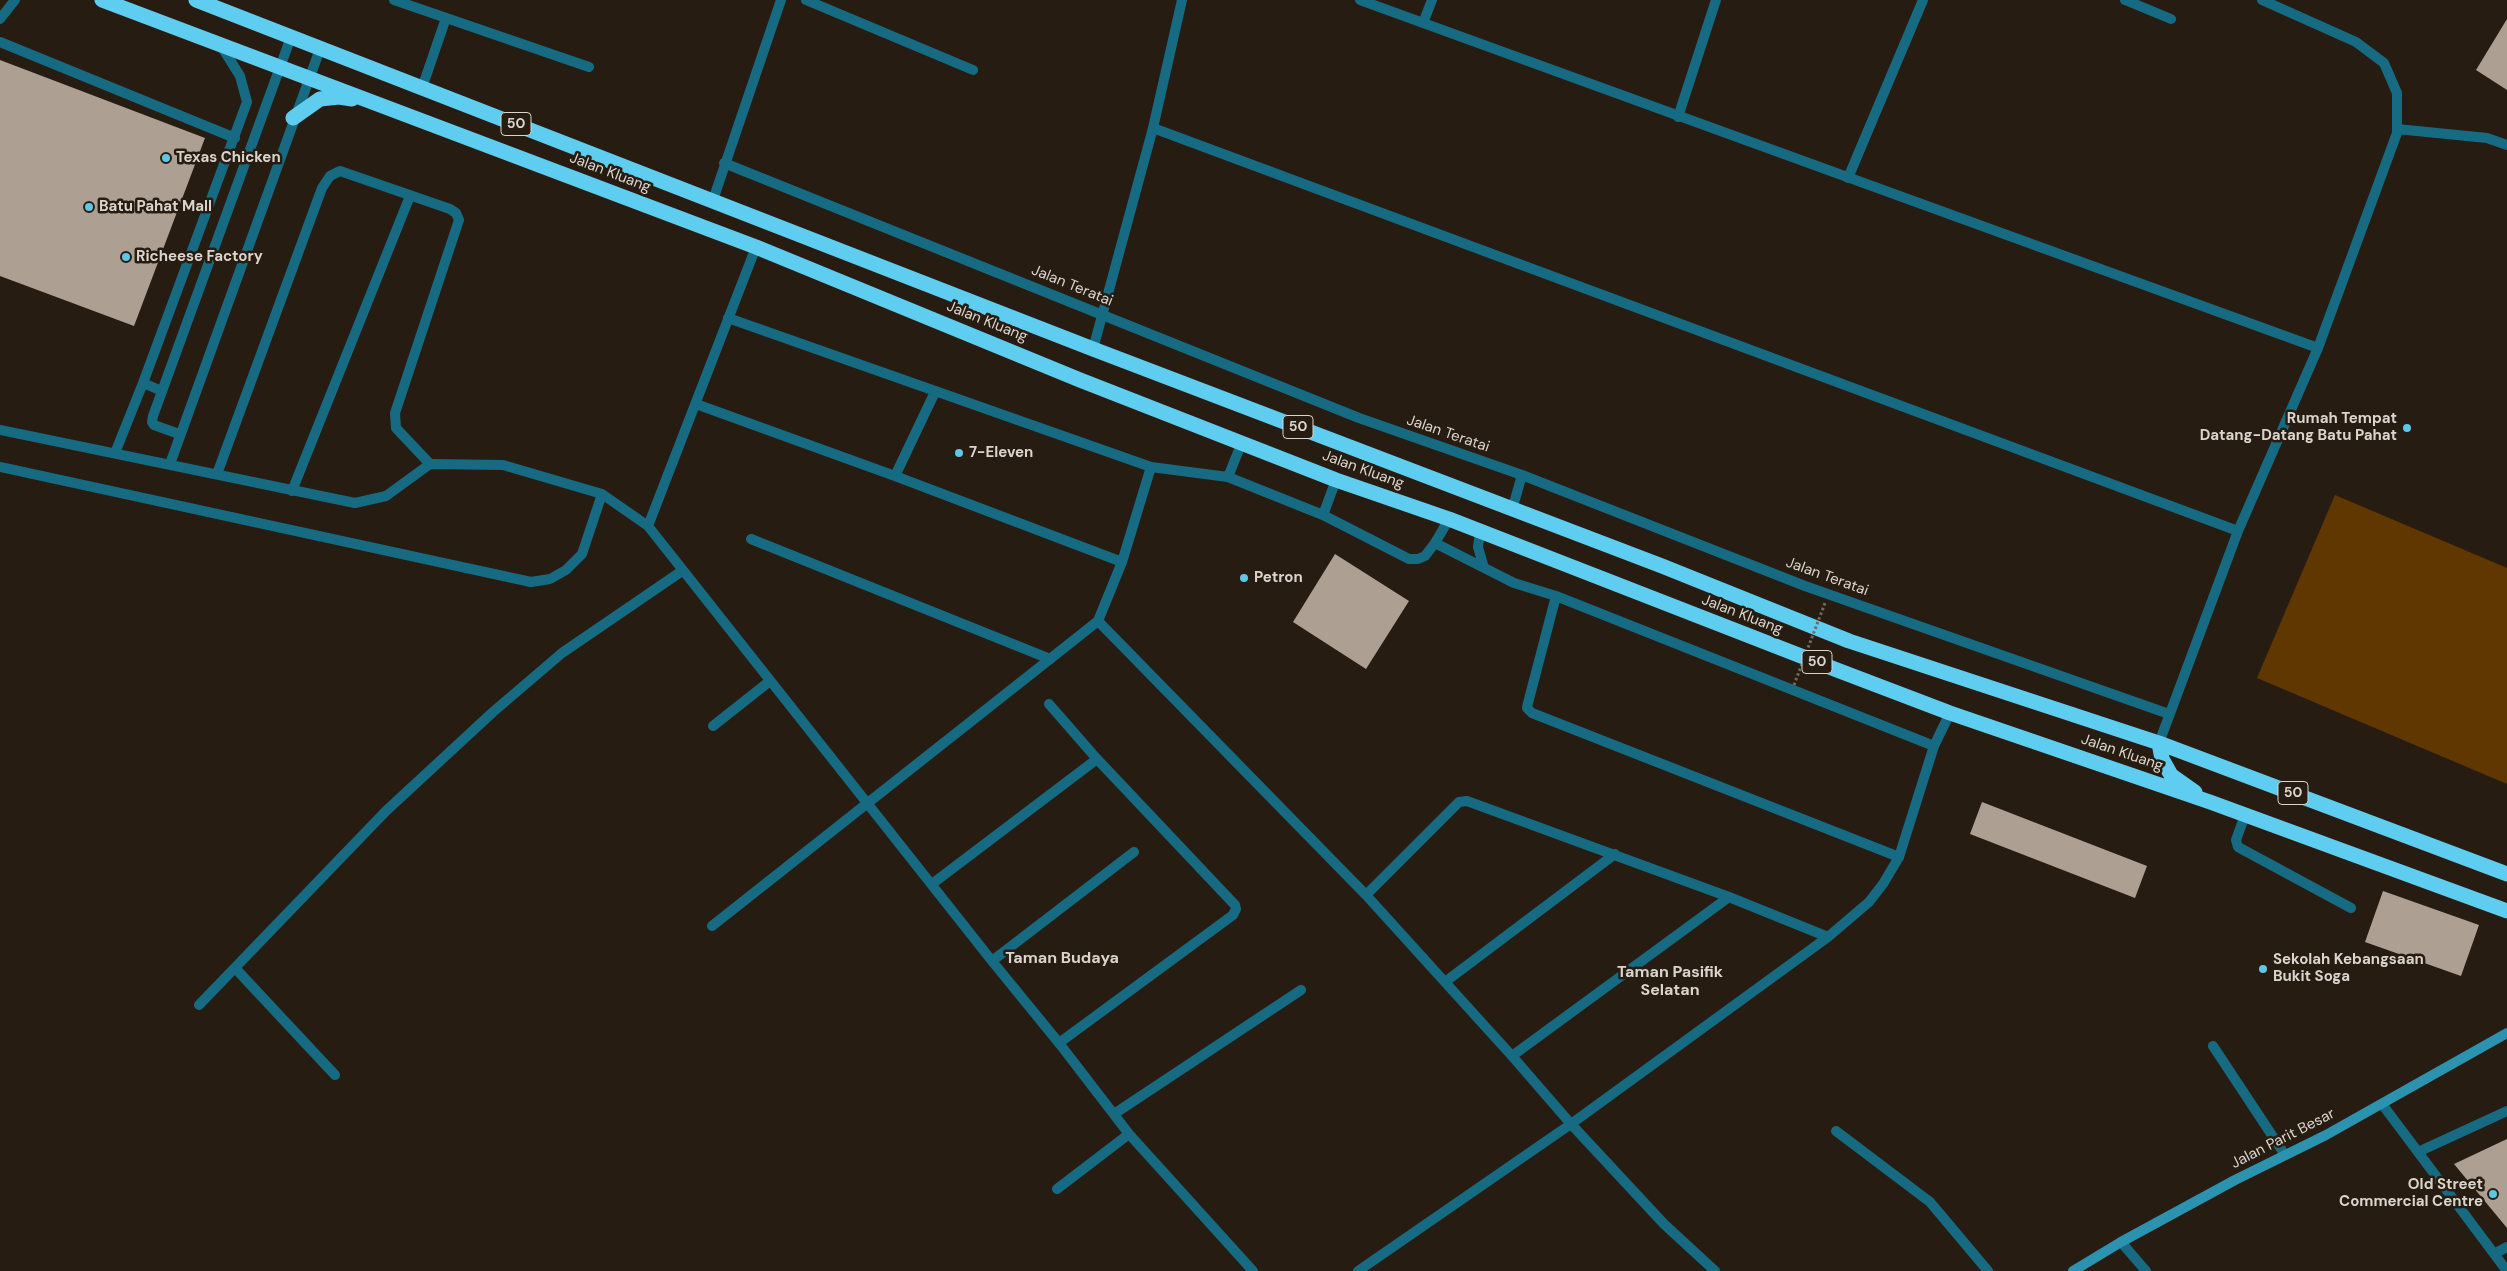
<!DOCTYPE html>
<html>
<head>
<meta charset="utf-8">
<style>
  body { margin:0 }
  canvas { display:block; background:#271c12 }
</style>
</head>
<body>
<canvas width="2507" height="1271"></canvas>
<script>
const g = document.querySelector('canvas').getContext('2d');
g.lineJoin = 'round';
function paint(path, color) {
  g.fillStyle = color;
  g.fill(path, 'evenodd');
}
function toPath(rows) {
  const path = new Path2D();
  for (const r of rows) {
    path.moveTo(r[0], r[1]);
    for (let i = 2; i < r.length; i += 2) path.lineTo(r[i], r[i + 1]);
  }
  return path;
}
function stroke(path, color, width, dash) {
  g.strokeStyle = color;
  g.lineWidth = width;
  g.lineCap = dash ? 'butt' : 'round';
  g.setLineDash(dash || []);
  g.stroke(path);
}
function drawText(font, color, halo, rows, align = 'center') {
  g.font = font + ' "DM Sans",sans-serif';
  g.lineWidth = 5;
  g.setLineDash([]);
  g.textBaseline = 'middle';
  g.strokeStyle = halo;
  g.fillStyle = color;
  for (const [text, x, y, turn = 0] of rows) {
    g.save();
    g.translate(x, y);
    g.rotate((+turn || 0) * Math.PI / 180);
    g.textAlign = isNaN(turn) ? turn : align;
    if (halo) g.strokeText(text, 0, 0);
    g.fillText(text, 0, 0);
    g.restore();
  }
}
paint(toPath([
  [2335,495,2507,568,2507,784,2257,678]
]), '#613700');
paint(toPath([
  [2507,19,2507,90,2476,70],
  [0,60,205,138,134,326,0,276],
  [1335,554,1409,601,1366,669,1293,622],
  [1982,802,2147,866,2135,898,1970,834],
  [2383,891,2479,925,2461,976,2365,942],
  [2507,1139,2507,1228,2454,1164]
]), '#ad9f92');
stroke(toPath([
  [394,0,589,67],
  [2125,0,2171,19],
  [0,19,15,0],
  [0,42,235,138],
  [422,88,446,18],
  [1678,117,1716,0],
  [2397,129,2487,138,2507,145],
  [1848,178,1923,0],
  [162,391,143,383,247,102,240,76,220,44],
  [696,404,895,476,1122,562],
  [115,453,143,383],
  [217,474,322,188,330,176,340,171,450,209,456,213,459,220,395,413,396,428,430,464],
  [895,476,935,392],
  [1228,477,1242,442],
  [292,491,410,196],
  [1323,515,1336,480],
  [1480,532,1478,547,1484,568],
  [1435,543,1449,519],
  [1556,596,1528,703,1527,708,1532,713,1899,857],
  [1050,659,1098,621,1122,562,1151,467,1228,477,1323,515,1409,559,1418,559,1425,556,1435,543,1514,583,1556,596,1934,746],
  [1049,704,1097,759,1235,905,1236,909,1233,915,1059,1043],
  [2245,815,2236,840,2238,847,2351,908],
  [932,884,1097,759],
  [235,968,335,1075],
  [199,1005,386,811,493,712,562,653,682,571],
  [2213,1046,2285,1155],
  [1512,1056,1729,897],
  [1571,1124,1664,1224,1715,1271],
  [1836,1131,1930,1202,1988,1271],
  [2418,1152,2507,1271],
  [2121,1242,2146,1271],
  [2494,1254,2507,1247]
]), '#166b82', 10);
stroke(toPath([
  [806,0,973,70],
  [1360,0,2318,348],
  [1423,23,1432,0],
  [1153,128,2238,531],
  [724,163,1359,418,1522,475,1805,586,2169,714],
  [713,200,781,0],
  [728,318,1151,467],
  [1093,349,1153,128,1182,0],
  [0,430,355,503,386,496,430,464,503,465,602,494,648,526,992,961,1059,1043,1129,1134,1253,1271],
  [179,434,154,425,152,422,153,416,291,37],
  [170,464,320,49],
  [0,467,531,582,550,579,566,570,582,554,602,494],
  [1512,510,1522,475],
  [648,526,756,247],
  [1098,621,1366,895,1512,1056,1571,1124],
  [713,726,770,681],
  [2159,743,2238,531,2318,348,2397,133,2397,93,2384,63,2356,42,2262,0],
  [1366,895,1459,802,1467,801,1729,897,1828,937],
  [712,926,1050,659,751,539],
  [992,961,1134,852],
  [1445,982,1615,854],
  [2382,1104,2418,1152,2507,1111],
  [1114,1114,1301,990],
  [1057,1189,1129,1134],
  [1358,1271,1571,1124,1828,937,1869,902,1883,884,1899,857,1934,746,1950,713]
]), '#166b82', 10);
stroke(toPath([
  [2073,1271,2121,1242,2235,1180,2326,1135,2507,1033]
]), '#2b93b0', 10);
stroke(toPath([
  [102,0,756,247,1080,380,1336,480,1449,519,1837,670,1950,713,2210,802,2507,911],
  [196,0,1093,349,1662,566,1849,641,2159,743,2507,874],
  [293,118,320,99,339,97,352,99],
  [2159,743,2162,759,2171,775,2195,792]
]), '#5fcdef', 15);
stroke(toPath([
  [1794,685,1825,603]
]), '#726860', 3, [2.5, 2.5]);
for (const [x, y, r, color] of [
  [166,158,5,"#5dc7e8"],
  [89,207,5,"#5dc7e8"],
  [126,257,5,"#5dc7e8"],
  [2407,428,5,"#5dc7e8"],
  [959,453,5,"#5dc7e8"],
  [1244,578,5,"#5dc7e8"],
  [2263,969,5,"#5dc7e8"],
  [2493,1194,5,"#5dc7e8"]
]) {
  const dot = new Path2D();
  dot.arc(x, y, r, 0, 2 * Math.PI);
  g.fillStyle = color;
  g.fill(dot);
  stroke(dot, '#271c12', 2);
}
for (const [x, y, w] of [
  [516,124,30],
  [1298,427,30],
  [1817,662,30],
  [2293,793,30]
]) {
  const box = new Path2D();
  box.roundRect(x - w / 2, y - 11.5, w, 23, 4);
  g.fillStyle = '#271c12';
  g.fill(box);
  stroke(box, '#dbd4cd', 1);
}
drawText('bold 14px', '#dbd4cd', null, [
  ["50",516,124],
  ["50",1298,427],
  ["50",1817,662],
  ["50",2293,793]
]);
drawText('bold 15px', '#dbd4cd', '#271c12', [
  ["Texas Chicken",176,158],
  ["Batu Pahat Mall",99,207],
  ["Richeese Factory",136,257],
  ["Rumah Tempat",2397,419,"right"],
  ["Datang-Datang Batu Pahat",2397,436,"right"],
  ["7-Eleven",969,453],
  ["Petron",1254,578],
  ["Sekolah Kebangsaan",2273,960],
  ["Bukit Soga",2273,977],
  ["Old Street",2483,1185,"right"],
  ["Commercial Centre",2483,1202,"right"]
], 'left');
drawText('15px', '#dbd4cd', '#271c12', [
  ["Jalan Kluang",610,173,21],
  ["Jalan Teratai",1072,286,22],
  ["Jalan Kluang",987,322,22],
  ["Jalan Teratai",1448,434,19],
  ["Jalan Kluang",1363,470,20],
  ["Jalan Teratai",1827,577,20],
  ["Jalan Kluang",1742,615,21],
  ["Jalan Kluang",2122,753,19],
  ["Jalan Parit Besar",2283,1139,-27]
]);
drawText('bold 16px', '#dbd4cd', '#271c12', [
  ["Taman Budaya",1062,959],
  ["Taman Pasifik",1670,973],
  ["Selatan",1670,991]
]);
</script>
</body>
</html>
